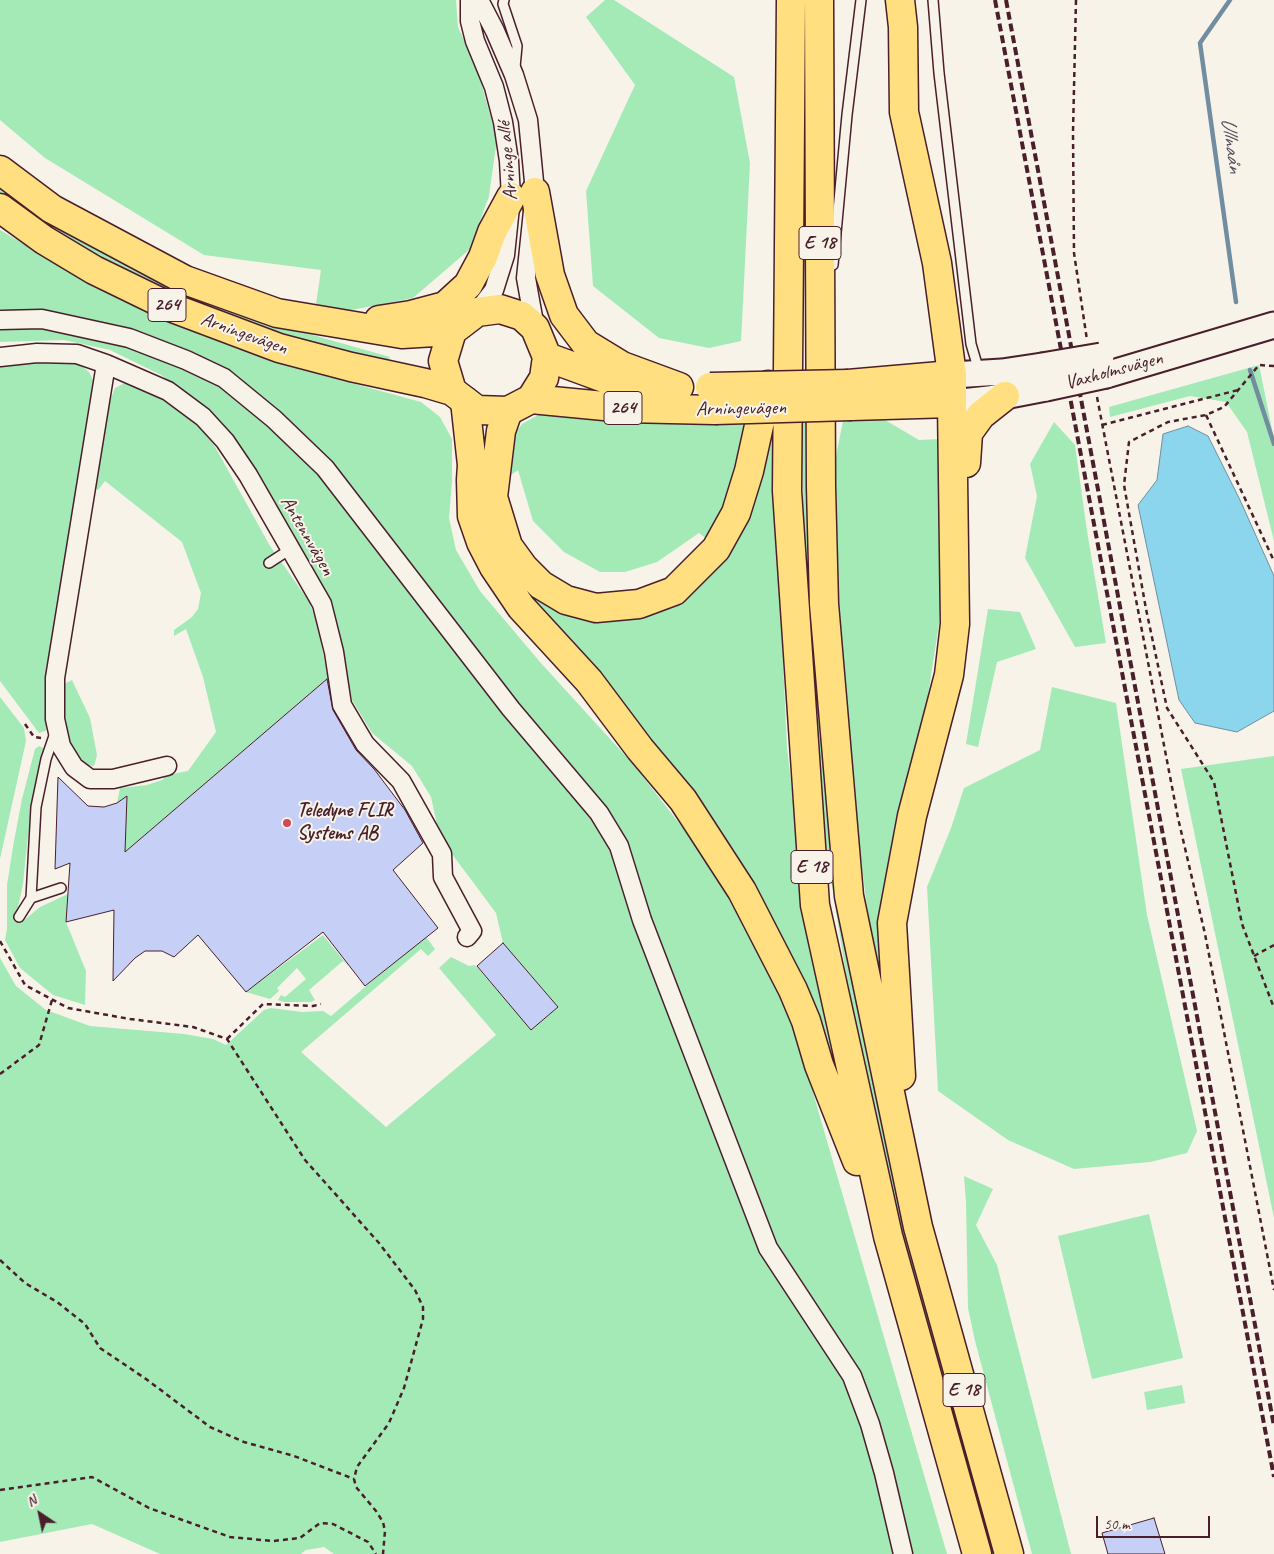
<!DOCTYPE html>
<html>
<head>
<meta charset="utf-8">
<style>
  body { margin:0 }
  #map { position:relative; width:1274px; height:1554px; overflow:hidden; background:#f7f3e8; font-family:Caveat,sans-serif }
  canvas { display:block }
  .north { position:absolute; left:15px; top:1489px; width:50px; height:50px; -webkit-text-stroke:4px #f7f3e8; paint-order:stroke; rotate:326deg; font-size:14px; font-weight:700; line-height:20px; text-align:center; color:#4a1f2b }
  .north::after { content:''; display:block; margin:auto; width:18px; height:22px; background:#4a1f2b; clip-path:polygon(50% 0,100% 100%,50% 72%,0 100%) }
  .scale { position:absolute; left:1096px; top:1516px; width:114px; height:22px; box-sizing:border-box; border:2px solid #4a1f2b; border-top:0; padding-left:6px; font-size:15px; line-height:18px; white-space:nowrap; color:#4a1f2b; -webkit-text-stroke:4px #f7f3e8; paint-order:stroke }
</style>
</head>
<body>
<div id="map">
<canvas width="1274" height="1554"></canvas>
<div class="north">N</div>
<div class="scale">50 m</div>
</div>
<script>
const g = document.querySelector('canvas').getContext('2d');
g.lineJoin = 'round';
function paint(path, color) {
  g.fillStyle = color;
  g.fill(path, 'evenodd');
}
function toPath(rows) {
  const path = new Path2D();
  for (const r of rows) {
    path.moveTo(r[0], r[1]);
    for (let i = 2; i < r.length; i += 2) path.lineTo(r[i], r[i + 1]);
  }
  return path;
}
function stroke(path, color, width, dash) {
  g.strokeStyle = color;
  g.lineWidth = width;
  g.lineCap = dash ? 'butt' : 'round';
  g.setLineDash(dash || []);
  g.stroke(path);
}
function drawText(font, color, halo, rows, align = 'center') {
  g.font = font + ' Caveat,sans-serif';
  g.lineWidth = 4;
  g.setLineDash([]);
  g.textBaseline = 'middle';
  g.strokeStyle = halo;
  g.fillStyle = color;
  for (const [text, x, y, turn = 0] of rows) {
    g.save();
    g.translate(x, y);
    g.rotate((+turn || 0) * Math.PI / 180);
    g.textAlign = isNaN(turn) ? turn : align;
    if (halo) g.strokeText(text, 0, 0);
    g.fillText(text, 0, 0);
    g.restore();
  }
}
paint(toPath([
  [0,0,456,0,458,27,476,65,497,139,489,196,470,249,413,298,346,311,316,304,321,270,204,255,45,158,0,120],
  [605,0,614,0,734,77,750,163,741,341,709,348,659,338,593,286,586,191,635,85,586,17],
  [0,181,246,316,390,357,387,366,298,341,182,299,105,261,28,215,0,193],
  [0,230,79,277,162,319,271,361,421,402,440,417,452,439,452,482,449,518,456,550,480,591,540,662,632,763,708,860,766,952,791,1017,947,1554,334,1554,324,1547,306,1550,301,1554,160,1554,92,1524,0,1542,0,958,16,986,46,1010,90,1026,184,1034,213,1039,226,1045,264,1010,271,1008,302,1012,323,1011,331,1016,425,936,435,949,428,956,421,949,301,1052,386,1127,496,1035,439,968,451,957,469,966,475,965,531,1029,558,1007,503,943,496,913,440,838,431,797,412,766,372,733,352,700,333,611,293,540,261,478,221,421,161,375,110,350,64,340,0,342,0,325,24,324,115,340,235,380,78,319,0,309],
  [28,361,71,362,79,364,89,372,94,382,48,675,51,725,45,731,39,733,0,681,0,365],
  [1259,365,1274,439,1274,541,1247,432,1226,402,1190,396,1110,417,1109,407],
  [125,383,135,383,174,405,203,431,214,445,270,546,308,600,317,621,328,679,125,852,117,803,120,788,147,785,162,780,167,775,188,771,216,732,203,677,186,629,174,636,174,630,192,617,198,609,201,593,182,542,105,481,98,490,92,485,91,477,111,398,115,388],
  [540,414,579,419,748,421,726,506,707,539,699,533,657,562,625,572,600,572,564,552,533,521,518,470,507,478,512,438,522,424],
  [869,419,885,420,919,440,941,439,942,577,939,624,884,980,880,985,876,980,856,819,840,654,832,476,843,421],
  [801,421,810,422,867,1041,886,1144,913,1263,996,1554,988,1554,899,1234,854,1025,826,847,816,747,805,588],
  [771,422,778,424,783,661,787,748,797,832,840,1080,836,1081,807,992,792,957,742,866,702,806,648,736,586,667,547,629,526,589,558,608,605,619,736,540,749,519,760,467],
  [1054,422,1075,445,1087,531,1106,643,1075,647,1025,558,1037,496,1030,464],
  [988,609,1020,612,1036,649,997,662,978,747,966,744],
  [72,680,90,718,97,755,94,766,82,765,65,741,60,688,64,684],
  [1052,687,1116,703,1147,915,1197,1131,1187,1153,1150,1162,1074,1169,1008,1140,938,1091,927,887,951,828,964,788,1040,750],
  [0,697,24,728,26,741,0,859],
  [39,746,45,749,39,768,30,817,23,884,16,917,22,922,40,907,68,894,66,922,86,971,85,1005,53,995,20,968,5,940,7,929,7,885,14,841,22,799,35,749],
  [1274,756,1274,1218,1181,769],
  [323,935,349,967,343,961,309,990,315,1000,311,1002,284,1002,278,1000,281,995,285,997,306,979,297,968,277,988,279,991,270,999,246,992],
  [964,1176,993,1189,976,1225,997,1265,1071,1554,1032,1554,975,1341,968,1308,966,1202],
  [1149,1214,1183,1358,1092,1379,1058,1236],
  [1182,1385,1185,1403,1147,1410,1144,1392]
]), '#a4eab7');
const water = toPath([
  [1188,426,1208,436,1240,500,1274,576,1274,711,1237,732,1195,723,1179,700,1138,505,1157,480,1163,434,1188,426]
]);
paint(water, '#8cd6ed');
stroke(water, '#728d9f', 1);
stroke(toPath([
  [1230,0,1200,43,1236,302],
  [1250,370,1274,444]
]), '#728d9f', 4.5);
const building = toPath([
  [327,679,333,710,356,750,374,769,405,810,423,843,393,870,438,928,365,986,323,932,246,992,198,935,174,957,162,951,145,951,135,958,113,981,114,910,66,922,70,863,55,869,58,777,88,806,104,807,117,803,127,796,125,852,327,679],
  [503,943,558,1007,531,1030,477,966,503,943],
  [1154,1518,1165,1554,1108,1554,1102,1533,1154,1518]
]);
paint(building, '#c6cff6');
stroke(building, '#4a1f2b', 1);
const service = toPath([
  [504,0,503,4,517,46,515,67],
  [933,0,939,73,971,344,979,371],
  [833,265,847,115,861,0],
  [269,563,289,550],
  [31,898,61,888],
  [19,917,31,898,36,807,46,759,55,733]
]);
const minor = toPath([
  [470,0,470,21,475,41,494,87,503,122,509,161,511,197,505,255,494,290,477,312],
  [479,0,495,31,514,75,528,120,535,192,526,278,535,328],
  [0,320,42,319,129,338,186,360,224,378,274,419,325,468,511,709,599,813,619,846,642,920,768,1248,852,1376,870,1424,884,1473,903,1554],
  [0,357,37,353,77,354,106,364,168,391,203,417,225,441,248,475,322,604,334,652,342,705,365,744,401,781,442,854,443,877,472,931,467,937],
  [106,364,55,678,55,719,61,746,74,767,90,779,113,779,167,766]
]);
const secondary = toPath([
  [952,375,1002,372,1042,366],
  [1106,375,1274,325],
  [952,403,989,399,1046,388]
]);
const primary = toPath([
  [0,170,52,209,185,280,277,313,402,334,452,331,477,312,500,309,522,316,535,328,547,357,544,378,531,399,508,411,477,410,452,391,425,383,351,367,279,348,170,307,94,270,44,240,0,208],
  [535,192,550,275,564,315,586,344,622,366,679,387],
  [379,320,411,315,445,306,468,285,483,257,492,232,511,197],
  [452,331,443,361,452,391],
  [547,357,626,386,648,387],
  [848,384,952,375,952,403,851,406],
  [531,399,625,408,715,410]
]);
const motorway = toPath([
  [791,0,787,491,815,905,888,1236,977,1554],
  [819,0,821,487,824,604,849,896,918,1227,1009,1554],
  [900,0,903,27,904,112,937,263,952,375],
  [465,401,472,465,471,480,472,516,481,542,494,567,521,607,589,681,640,749,683,800,742,891,793,990,806,1021,819,1065,857,1161],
  [508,411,501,431,493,497,508,546,524,568,541,585,566,600,596,608,639,604,674,591,716,549,736,513,749,471,768,385],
  [966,463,968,433,981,415,1005,396],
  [901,1076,892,923,912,816,949,675,955,624,952,403]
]);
stroke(service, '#4a1f2b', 12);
stroke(minor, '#4a1f2b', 21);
stroke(secondary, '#4a1f2b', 29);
stroke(primary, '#4a1f2b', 31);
stroke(motorway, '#4a1f2b', 31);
stroke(toPath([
  [1076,0,1073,132,1074,253,1087,340],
  [1274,366,1259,365,1224,407,1206,415,1168,422,1129,442,1124,485,1146,609,1167,708,1214,782,1242,924,1274,1008],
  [1097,397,1178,818,1205,934,1274,1290],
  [1206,415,1274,561],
  [1102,425,1238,390],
  [25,724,34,737,41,738],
  [0,941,25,985,68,1008,130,1019,193,1027,227,1039,305,1160,379,1243,415,1290,423,1307,423,1319,404,1388,389,1423,357,1467,354,1479,356,1487,376,1511,383,1522,385,1531,383,1554],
  [1254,956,1274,945],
  [227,1039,263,1004,313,1006,321,1004],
  [0,1074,39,1045,52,1000],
  [0,1260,25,1283,57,1302,85,1324,100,1348,146,1379,210,1427,244,1442,294,1456,354,1479],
  [0,1490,92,1477,149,1508,230,1537,273,1541,300,1538,320,1523,333,1524,368,1542,376,1554]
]), '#4a1f2b', 2.5, [5, 4]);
stroke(service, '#f7f3e8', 9);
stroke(minor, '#f7f3e8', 18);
stroke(secondary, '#f7f3e8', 25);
stroke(primary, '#ffdf80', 28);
stroke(motorway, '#ffdf80', 28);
stroke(toPath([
  [995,0,1274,1477],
  [1006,0,1274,1426]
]), '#4a1f2b', 4, [8, 4]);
const secondaryBridge = toPath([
  [1042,366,1101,356],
  [1046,388,1106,375]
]);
const primaryBridge = toPath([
  [710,387,848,384],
  [715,410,851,406]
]);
stroke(secondaryBridge, '#4a1f2b', 29, []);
stroke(primaryBridge, '#4a1f2b', 31, []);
stroke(secondaryBridge, '#f7f3e8', 25);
stroke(primaryBridge, '#ffdf80', 28);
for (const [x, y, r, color] of [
  [287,823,5,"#d1495b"]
]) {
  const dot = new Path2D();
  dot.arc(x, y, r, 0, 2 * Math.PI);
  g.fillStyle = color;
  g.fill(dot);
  stroke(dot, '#f7f3e8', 2);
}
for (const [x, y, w] of [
  [820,243,42],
  [167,305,38],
  [623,408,38],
  [812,867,42],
  [964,1390,42]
]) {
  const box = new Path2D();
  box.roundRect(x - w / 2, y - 16.5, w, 33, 4);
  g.fillStyle = '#f7f3e8';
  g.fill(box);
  stroke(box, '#4a1f2b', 1);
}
drawText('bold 19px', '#4a1f2b', null, [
  ["E 18",820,243],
  ["264",167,305],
  ["264",623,408],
  ["E 18",812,867],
  ["E 18",964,1390]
]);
drawText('20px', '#4a1f2b', '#f7f3e8', [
  ["Arninge allé",508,161,-95],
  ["Arningevägen",244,334,20],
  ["Vaxholmsvägen",1114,371,-15],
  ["Arningevägen",741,409,-1],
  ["Antennvägen",307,536,60]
]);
drawText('bold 20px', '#4a1f2b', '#f7f3e8', [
  ["Teledyne FLIR",297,811],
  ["Systems AB",297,834]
], 'left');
drawText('italic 21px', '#5a4d5c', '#f7f3e8', [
  ["Ullnaån",1231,145,82]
]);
</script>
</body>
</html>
